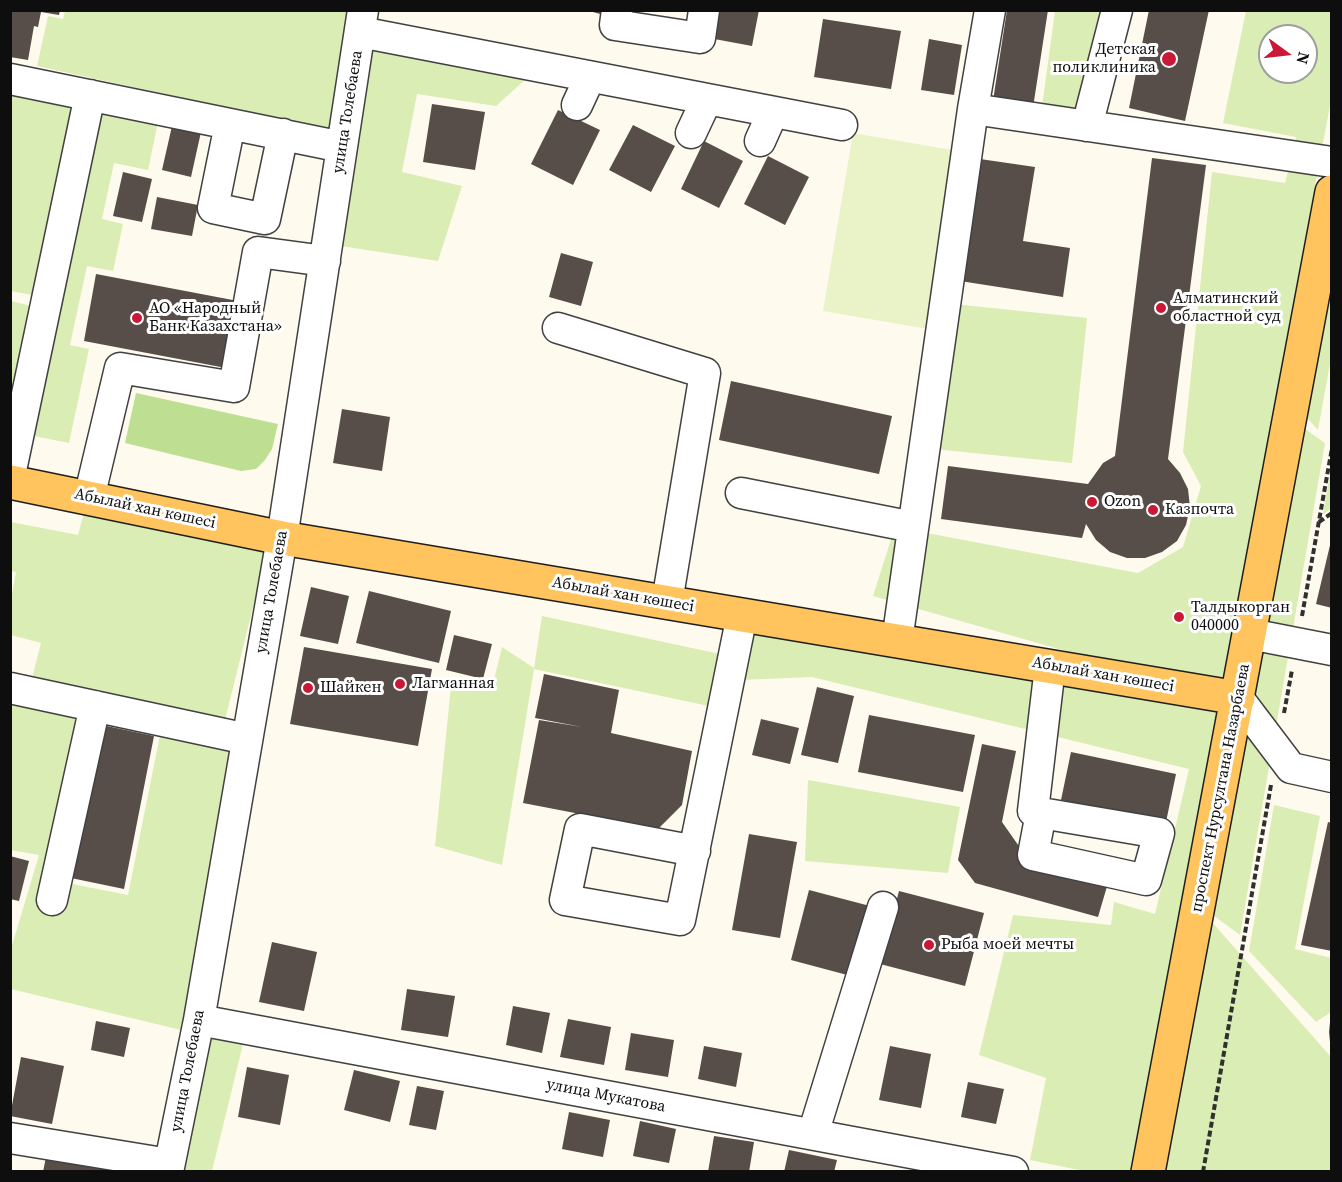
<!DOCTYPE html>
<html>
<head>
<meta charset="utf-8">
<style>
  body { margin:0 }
  #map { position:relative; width:1342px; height:1182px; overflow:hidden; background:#fffaee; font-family:"Source Serif 4",serif }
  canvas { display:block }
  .frame { position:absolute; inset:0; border:12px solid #0e0e0e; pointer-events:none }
  .north { position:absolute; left:1258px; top:24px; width:60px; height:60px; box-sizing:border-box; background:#fff; border:2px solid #9f9f9f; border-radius:50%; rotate:105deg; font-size:16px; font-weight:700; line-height:24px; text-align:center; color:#0e0e0e }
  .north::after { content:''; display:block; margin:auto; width:21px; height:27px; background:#ca1937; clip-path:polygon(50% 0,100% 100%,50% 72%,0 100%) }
</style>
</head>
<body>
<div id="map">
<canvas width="1342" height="1182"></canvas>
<div class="frame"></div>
<div class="north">N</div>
</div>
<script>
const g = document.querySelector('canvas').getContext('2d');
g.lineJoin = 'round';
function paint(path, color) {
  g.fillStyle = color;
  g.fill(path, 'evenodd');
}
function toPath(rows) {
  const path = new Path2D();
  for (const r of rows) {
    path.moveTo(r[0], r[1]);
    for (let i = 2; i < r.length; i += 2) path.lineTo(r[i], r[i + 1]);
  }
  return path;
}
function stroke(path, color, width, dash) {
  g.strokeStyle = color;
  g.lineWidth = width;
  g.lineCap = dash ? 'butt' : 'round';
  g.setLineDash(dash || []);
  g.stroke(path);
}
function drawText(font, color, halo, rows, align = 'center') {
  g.font = font + ' "Source Serif 4",serif';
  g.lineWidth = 6;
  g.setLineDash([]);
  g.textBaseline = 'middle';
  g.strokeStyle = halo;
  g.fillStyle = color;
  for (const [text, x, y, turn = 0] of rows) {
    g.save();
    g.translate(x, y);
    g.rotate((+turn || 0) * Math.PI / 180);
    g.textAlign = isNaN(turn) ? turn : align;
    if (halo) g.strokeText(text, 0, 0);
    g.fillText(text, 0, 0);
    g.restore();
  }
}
paint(toPath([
  [65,11,355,11,329,130,37,66,48,16,63,19],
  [1055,11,1108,11,1083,115,1042,107],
  [1246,11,1331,11,1331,100,1220,695,873,596,895,527,1138,573,1183,547,1201,486,1183,452,1212,172,1285,183,1296,137,1223,123],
  [1270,36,1306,36,1306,72,1270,72],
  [373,46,527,78,496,106,417,94,402,172,462,186,438,261,341,246],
  [13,87,81,98,37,296,11,291,10,95],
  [97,110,158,122,148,170,114,163,102,219,123,224,113,271,87,266,70,345,89,349,69,443,29,435],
  [1331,248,1331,358,1318,430,1300,410],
  [11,301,35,307,11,403],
  [954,304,1087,318,1072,463,934,449],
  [1298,424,1325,443,1240,935,1206,910],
  [1331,468,1331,509,1323,514],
  [85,509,269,543,223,728,31,682,41,643,11,635,11,600,16,572,11,571,11,522,78,535],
  [542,616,734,657,723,709,534,669,502,865,435,846,451,686,492,688,502,647,534,668],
  [757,626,1226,707,1136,1171,1084,1171,1030,1160,1046,1078,979,1055,1013,915,1111,925,1114,902,1155,914,1189,769,812,677,739,680],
  [13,693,85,709,62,882,128,895,161,730,236,742,181,1030,11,989,11,949,39,855,11,850,10,709],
  [808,780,960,807,948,873,805,861],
  [1274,805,1320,816,1295,949,1331,958,1331,1012,1316,1022,1249,951],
  [1211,921,1331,1057,1331,1171,1164,1172],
  [204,1035,244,1040,212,1171,177,1172]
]), '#d9edb4');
paint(toPath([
  [136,393,278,424,272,449,265,460,256,469,241,471,125,443]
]), '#bedf92');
paint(toPath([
  [853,133,958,151,928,329,823,311]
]), '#e9f3c7');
paint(toPath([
  [10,10,60,10,59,15,41,12,38,27,34,26,28,60,10,57],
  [586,10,601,10,600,14],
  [714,10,759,10,752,46,709,38],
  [1007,10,1048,10,1032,114,992,107],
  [1149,10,1209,10,1185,121,1129,108],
  [823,19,901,31,891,89,814,77],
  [929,39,962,45,954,95,921,90],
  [432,104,485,112,475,170,423,162],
  [558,110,600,130,573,185,531,164],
  [633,125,675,146,651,192,609,170],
  [172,126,201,132,191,177,162,170],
  [704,141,743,161,719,208,681,189],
  [768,156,809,177,785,225,744,204],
  [1152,158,1206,165,1168,459,1180,473,1188,489,1190,507,1186,525,1177,541,1162,552,1145,558,1127,558,1110,552,1096,540,1086,524,1082,538,941,519,948,466,1088,484,1103,463,1115,456],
  [980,159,1035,167,1023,241,1070,248,1063,297,960,281],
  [123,172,152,179,142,222,113,216],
  [157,197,198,205,192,236,151,229],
  [561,253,593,262,581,306,549,297],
  [96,274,238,301,226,368,84,341],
  [731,381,892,416,879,474,719,440],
  [342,409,390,417,382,471,333,463],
  [1331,541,1332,541,1332,608,1316,604],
  [311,587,349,596,338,644,300,636],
  [369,591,451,611,439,663,356,643],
  [454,635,492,644,483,679,446,670],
  [304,647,432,669,418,746,290,724],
  [544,674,619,690,611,733,692,751,682,805,658,829,523,803,539,720,582,727,535,718],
  [817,687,854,696,838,763,801,755],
  [869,715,975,735,963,792,858,772],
  [761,719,799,728,790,764,752,755],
  [102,725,154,736,124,889,71,878],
  [982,744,1016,751,1002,822,1030,862,1108,883,1098,917,975,883,958,860],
  [1071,752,1176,774,1166,822,1061,800],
  [1328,822,1332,823,1332,951,1301,945],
  [749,834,797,842,780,938,732,930],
  [10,856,29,861,19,901,10,899],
  [809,890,870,906,851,976,791,960],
  [899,891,984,913,965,986,880,964],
  [272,942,317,952,304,1011,259,1002],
  [407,989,455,996,448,1037,401,1030],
  [513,1006,550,1013,542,1053,506,1045],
  [568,1019,611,1027,604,1065,560,1057],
  [96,1021,130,1028,124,1057,91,1050],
  [1330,1022,1332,1042,1330,1042,1329,1032],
  [631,1033,674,1040,668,1077,625,1070],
  [704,1046,742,1053,736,1087,698,1079],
  [890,1046,931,1054,921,1108,879,1100],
  [21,1057,64,1066,52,1124,10,1116],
  [247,1067,289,1075,280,1125,238,1117],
  [354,1070,400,1081,390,1122,344,1110],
  [968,1082,1004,1089,996,1124,961,1117],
  [417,1086,444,1091,436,1130,409,1125],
  [569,1112,610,1120,603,1157,562,1149],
  [640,1121,676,1129,669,1163,633,1156],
  [714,1136,754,1142,749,1172,708,1172],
  [789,1150,837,1160,834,1172,784,1172],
  [47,1152,104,1163,103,1172,43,1172]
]), '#574d49');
const minor = toPath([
  [617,10,615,25,700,38,704,10],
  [360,32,842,125],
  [10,79,342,147],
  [577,105,590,77],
  [973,109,1332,162],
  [230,124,213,208,265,219,283,134],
  [1087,126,1117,10],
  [691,133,707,99],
  [760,141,773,112],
  [558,328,705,373,667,602],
  [10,475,90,95],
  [741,493,913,527],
  [89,498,120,368,234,387,258,252,325,261],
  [1250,634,1332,650],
  [897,641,973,109,990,10],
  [10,688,247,739],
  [1238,698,1291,768,1332,777],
  [1041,813,1033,855,1146,880,1159,833,1041,813,1033,811,1050,667],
  [695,851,580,829,565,900,680,920,723,709,742,615],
  [52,900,95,706],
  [199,1020,1013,1172],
  [813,1134,883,907],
  [10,1138,169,1164],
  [168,1172,199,1020,282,538,363,10]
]);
const major = toPath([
  [10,482,282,538,1238,698],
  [1148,1172,1332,192]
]);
stroke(minor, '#414141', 33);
stroke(major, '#1f1f1f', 36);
stroke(toPath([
  [1319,522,1332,513],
  [1302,616,1332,448],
  [1284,713,1292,670],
  [1203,1172,1271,785]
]), '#303030', 4, [6, 3]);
stroke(minor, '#fff', 30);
stroke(major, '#ffc45e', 33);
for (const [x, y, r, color] of [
  [1169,59,8,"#ca1937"],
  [1161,308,6,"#ca1937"],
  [137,318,6,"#ca1937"],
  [1092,502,6,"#ca1937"],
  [1153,510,6,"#ca1937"],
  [1179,617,6,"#ca1937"],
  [400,684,6,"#ca1937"],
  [308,688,6,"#ca1937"],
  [929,945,6,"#ca1937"]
]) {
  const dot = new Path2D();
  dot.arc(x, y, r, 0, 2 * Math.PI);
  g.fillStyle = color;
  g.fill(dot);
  stroke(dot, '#fff', 2);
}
drawText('16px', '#0e0e0e', '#fff', [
  ["Детская",1156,50,"right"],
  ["поликлиника",1156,68,"right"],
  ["Алматинский",1173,299],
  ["областной суд",1173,317],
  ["AO «Народный",149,309],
  ["Банк Казахстана»",149,327],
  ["Ozon",1104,502],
  ["Казпочта",1165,510],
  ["Талдыкорган",1191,608],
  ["040000",1191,626],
  ["Лагманная",412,684],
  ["Шайкен",320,688],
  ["Рыба моей мечты",941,945]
], 'left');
drawText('16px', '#0e0e0e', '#fff', [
  ["улица Толебаева",348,112,-81],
  ["Абылай хан көшесі",145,509,12],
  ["улица Толебаева",272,592,-80],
  ["Абылай хан көшесі",623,595,10],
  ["Абылай хан көшесі",1103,675,10],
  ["проспект Нурсултана Назарбаева",1221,788,-79],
  ["улица Толебаева",188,1071,-79],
  ["улица Мукатова",606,1096,11]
]);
</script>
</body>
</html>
